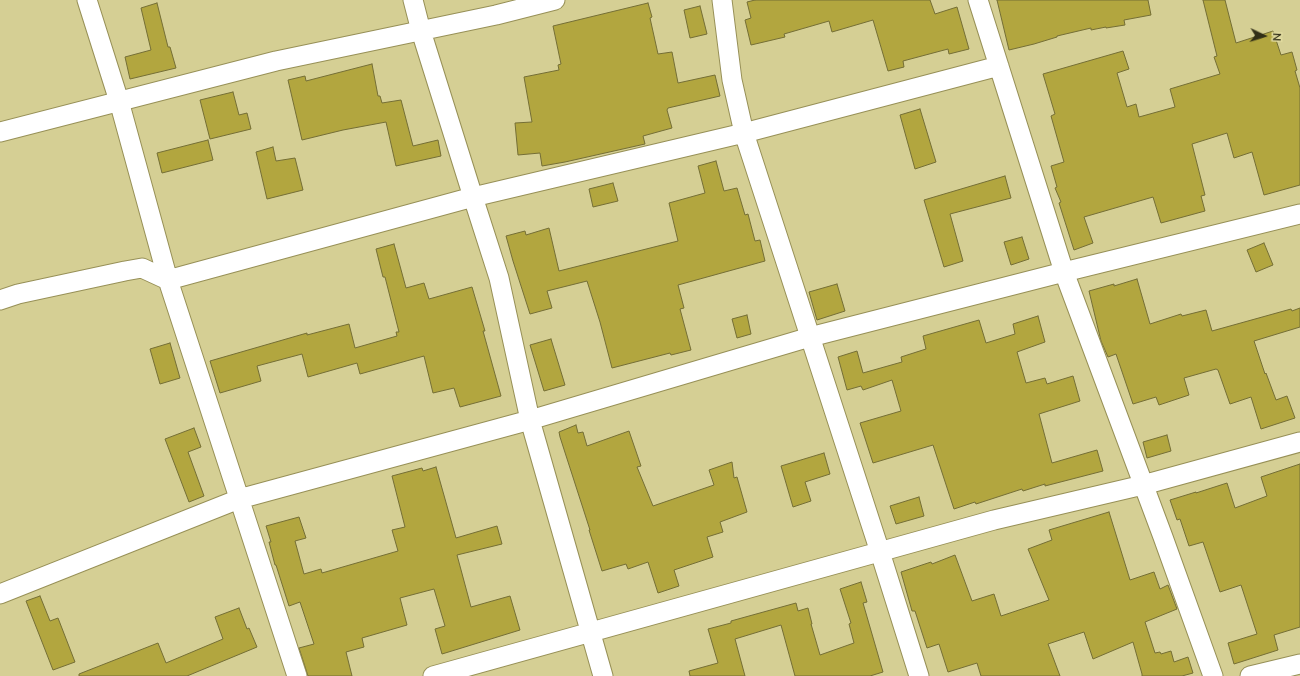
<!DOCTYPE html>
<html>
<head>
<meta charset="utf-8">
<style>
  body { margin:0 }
  #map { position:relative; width:1300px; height:676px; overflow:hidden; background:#d5cf94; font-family:"Nunito Sans",sans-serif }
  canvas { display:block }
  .north { position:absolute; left:1244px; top:16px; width:40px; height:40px; -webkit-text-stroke:3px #e2dca0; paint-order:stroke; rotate:94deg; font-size:11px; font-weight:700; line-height:16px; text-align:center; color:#322f17 }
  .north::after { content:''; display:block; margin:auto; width:14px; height:18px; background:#322f17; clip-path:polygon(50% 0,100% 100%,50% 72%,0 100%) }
</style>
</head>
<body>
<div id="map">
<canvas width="1300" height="676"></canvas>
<div class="north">N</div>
</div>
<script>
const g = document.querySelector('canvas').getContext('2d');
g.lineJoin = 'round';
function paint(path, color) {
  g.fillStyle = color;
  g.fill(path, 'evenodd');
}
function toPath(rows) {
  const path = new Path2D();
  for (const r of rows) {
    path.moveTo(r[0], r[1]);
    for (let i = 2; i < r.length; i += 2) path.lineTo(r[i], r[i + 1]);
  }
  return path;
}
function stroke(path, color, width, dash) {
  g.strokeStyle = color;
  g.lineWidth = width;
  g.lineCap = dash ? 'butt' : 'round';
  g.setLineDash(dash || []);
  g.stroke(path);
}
const building = toPath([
  [755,0,930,0,935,14,957,7,969,49,949,54,948,49,903,61,904,67,888,71,873,20,832,32,829,21,784,34,785,37,751,45,745,20,751,18,747,2,755,0],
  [997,0,1148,0,1151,15,1124,20,1125,25,1106,28,1106,27,1091,30,1091,28,1057,36,1057,37,1034,44,1009,50,997,0],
  [1203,0,1225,0,1236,43,1273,31,1281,55,1292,52,1297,70,1295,71,1300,88,1300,185,1264,195,1252,152,1234,158,1227,133,1192,144,1205,195,1201,196,1205,211,1161,223,1153,197,1084,217,1093,243,1074,250,1059,203,1061,202,1055,188,1057,187,1051,166,1064,162,1051,116,1055,114,1043,74,1123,51,1129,69,1117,73,1127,107,1136,104,1139,117,1175,107,1170,89,1220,74,1214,57,1217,56,1203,0],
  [157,3,168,47,170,47,176,68,130,79,125,57,151,50,141,8,157,3],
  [648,3,652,17,650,18,658,54,672,52,678,83,715,75,720,96,668,108,667,110,672,128,643,136,645,144,565,162,542,166,540,153,518,155,515,123,532,122,524,77,559,70,558,65,561,64,553,26,648,3],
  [700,6,707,34,690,38,684,10,700,6],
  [372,64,378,96,380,96,382,103,401,100,413,146,438,140,441,156,396,166,386,122,343,130,302,140,288,80,305,76,306,81,372,64],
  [233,92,239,115,247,113,251,129,210,139,200,100,233,92],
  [920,109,936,162,915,169,900,115,920,109],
  [208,140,213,160,162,173,157,153,208,140],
  [273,147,276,161,295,158,303,190,267,199,256,152,273,147],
  [716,161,724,191,737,188,745,215,748,214,755,241,760,240,765,261,678,285,684,308,680,309,691,350,671,355,670,353,612,368,600,322,587,281,547,291,552,308,530,314,513,261,506,236,525,231,526,235,549,228,559,271,678,241,669,203,705,193,698,166,716,161],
  [1005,176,1011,198,950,214,963,261,944,267,924,200,1005,176],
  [613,183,618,201,593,207,589,189,613,183],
  [1022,237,1029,259,1011,265,1004,242,1022,237],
  [1264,243,1273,265,1256,272,1247,250,1264,243],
  [394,244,406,288,424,283,429,299,472,287,485,331,483,331,501,396,460,407,454,388,433,393,424,356,360,374,357,363,308,377,302,354,257,366,261,381,220,393,210,361,307,333,307,335,349,324,355,348,397,336,396,332,399,332,385,277,383,277,376,249,394,244],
  [1137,279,1150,324,1181,314,1182,316,1206,310,1212,331,1291,309,1292,311,1300,308,1300,327,1254,341,1265,374,1266,373,1276,400,1287,396,1295,418,1261,429,1251,397,1230,404,1218,370,1216,369,1184,378,1189,395,1159,405,1156,397,1133,404,1116,354,1108,357,1101,341,1089,291,1114,284,1114,286,1137,279],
  [837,284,845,311,817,320,809,292,837,284],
  [747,315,751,334,737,338,732,319,747,315],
  [1038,316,1045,342,1017,352,1026,383,1045,378,1047,384,1073,376,1080,401,1039,414,1052,463,1097,450,1103,471,1045,486,1045,484,1023,491,1022,489,976,504,975,502,954,509,933,445,873,463,860,423,901,411,892,380,863,390,861,386,847,390,838,357,857,351,863,373,902,362,901,357,926,349,923,336,979,320,986,343,1015,334,1013,324,1038,316],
  [551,339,565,385,544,391,530,345,551,339],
  [170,343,180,378,160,384,150,349,170,343],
  [576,425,578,433,583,432,587,446,629,431,641,466,637,467,653,506,714,485,709,470,732,462,734,478,737,477,747,512,720,522,723,532,707,537,713,557,674,570,679,586,658,593,648,562,628,569,626,564,602,571,589,530,590,530,560,437,559,432,576,425],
  [194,428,201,447,188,452,204,496,189,502,165,439,194,428],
  [1167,435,1171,451,1147,458,1143,442,1167,435],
  [824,453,830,474,805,482,811,501,793,507,781,466,824,453],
  [1300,464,1300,627,1274,635,1278,650,1234,664,1228,643,1257,634,1241,585,1220,592,1203,542,1189,546,1180,519,1177,520,1170,500,1196,492,1196,493,1227,483,1235,508,1267,496,1261,477,1300,464],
  [436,467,456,538,497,526,502,544,457,555,471,607,510,596,520,630,442,654,435,629,445,626,434,589,400,598,407,625,362,638,364,647,346,652,352,676,308,676,299,648,314,644,300,602,289,606,276,565,275,565,269,542,271,542,266,526,299,517,306,538,295,541,304,574,321,569,322,573,398,551,392,530,405,527,392,476,422,468,423,471,436,467],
  [919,497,924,516,896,524,890,506,919,497],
  [1109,512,1130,580,1154,572,1160,589,1168,585,1177,609,1145,622,1155,653,1160,652,1161,654,1171,651,1174,662,1188,657,1193,673,1182,676,1142,676,1142,674,1133,642,1093,659,1084,632,1048,644,1060,676,981,676,977,663,948,672,939,644,927,648,915,611,912,611,901,572,931,562,932,564,955,555,972,601,994,594,1001,616,1049,600,1028,549,1052,540,1049,530,1109,512],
  [861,582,867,602,863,603,883,672,870,676,795,676,781,625,735,639,745,676,690,676,689,671,718,663,708,629,731,623,731,621,749,616,796,603,798,611,808,608,812,624,811,624,820,655,854,643,849,624,851,623,840,589,861,582],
  [40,596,50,621,58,618,75,662,53,670,26,601,40,596],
  [239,608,247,629,249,628,257,647,187,676,79,676,79,674,158,643,166,663,223,639,215,617,239,608]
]);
paint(building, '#b2a63f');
stroke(building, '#746e35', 1);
const street = toPath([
  [87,0,119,101,168,280,297,676],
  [413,0,421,31,473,197,499,278,530,420,603,676],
  [722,0,732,80,744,133,880,552,919,676],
  [978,0,1064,272,1163,537,1213,676],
  [0,132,276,61,496,15,555,0],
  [0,300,18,294,125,271,142,268,168,280,473,197,744,133,999,66],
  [0,594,239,499,530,420,810,337,1064,272,1300,214],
  [433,676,994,520,1143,485,1300,442],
  [1250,676,1300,664]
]);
stroke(street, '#979057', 21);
stroke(street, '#fff', 19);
</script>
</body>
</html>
